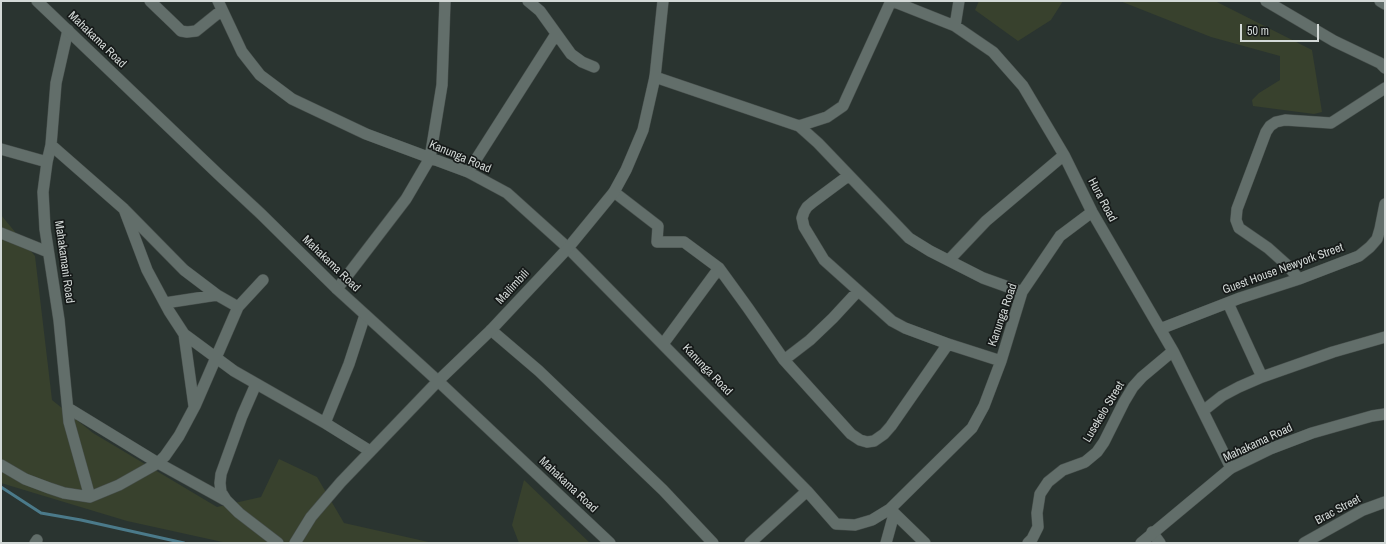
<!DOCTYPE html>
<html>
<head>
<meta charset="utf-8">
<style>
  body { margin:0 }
  #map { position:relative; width:1386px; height:544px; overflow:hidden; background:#2a3430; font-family:"Archivo Narrow",sans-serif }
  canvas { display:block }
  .frame { position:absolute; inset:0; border:2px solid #d3d9d7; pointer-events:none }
  .scale { position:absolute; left:1240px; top:24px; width:79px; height:18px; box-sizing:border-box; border:2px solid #d3d9d7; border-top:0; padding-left:5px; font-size:12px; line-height:14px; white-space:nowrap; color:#d3d9d7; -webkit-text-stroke:3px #161a19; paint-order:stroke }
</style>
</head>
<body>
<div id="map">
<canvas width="1386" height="544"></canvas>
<div class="frame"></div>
<div class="scale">50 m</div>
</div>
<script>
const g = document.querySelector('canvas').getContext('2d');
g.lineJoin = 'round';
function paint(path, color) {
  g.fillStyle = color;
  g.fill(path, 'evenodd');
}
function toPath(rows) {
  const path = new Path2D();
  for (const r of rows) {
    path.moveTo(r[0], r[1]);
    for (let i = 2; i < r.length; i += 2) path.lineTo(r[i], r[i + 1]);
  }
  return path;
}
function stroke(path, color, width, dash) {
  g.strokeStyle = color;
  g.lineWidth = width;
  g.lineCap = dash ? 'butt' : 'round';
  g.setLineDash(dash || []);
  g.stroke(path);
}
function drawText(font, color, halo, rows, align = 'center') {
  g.font = font + ' "Archivo Narrow",sans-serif';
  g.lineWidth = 3.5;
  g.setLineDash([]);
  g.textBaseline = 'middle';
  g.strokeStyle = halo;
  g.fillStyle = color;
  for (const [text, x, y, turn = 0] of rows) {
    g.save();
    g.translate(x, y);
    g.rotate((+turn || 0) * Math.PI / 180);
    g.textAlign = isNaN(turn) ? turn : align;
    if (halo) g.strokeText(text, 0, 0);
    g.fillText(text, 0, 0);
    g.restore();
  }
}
paint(toPath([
  [979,1,1063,1,1051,20,1018,41,975,10],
  [1120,1,1215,1,1312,50,1322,112,1314,114,1253,106,1252,100,1259,93,1280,80,1280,56,1211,37],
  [1,215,35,256,52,400,93,433,217,507,261,497,279,459,317,477,344,523,433,543,227,543,127,521,1,483],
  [524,480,590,543,519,543,512,525]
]), '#38412d');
stroke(toPath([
  [1,487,41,513,81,520,184,543]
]), '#4b7a8a', 3);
const minor = toPath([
  [150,1,175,25,181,31,187,32,196,31,222,10],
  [218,1,242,52,260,75,292,99,366,134,468,172,507,193,568,248,807,491,836,524,855,525,872,520,890,509,972,428,984,406,1001,361,1022,292,1060,236,1092,212],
  [528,1,540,11,571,54,582,62,594,67],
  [892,1,955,26,993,52,1023,86,1064,155,1092,212,1173,351,1231,468],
  [1266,1,1334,41,1380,63,1385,68],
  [1380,1,1385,4],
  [955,26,959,1],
  [68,30,56,83,51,145,47,162,43,192,45,229,59,320,69,422,90,497],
  [655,77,799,126,818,143,909,238,930,251,983,278,1022,292],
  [799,126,827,117,843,106,891,1],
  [51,145,124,209,184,270,217,295,238,307],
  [1,149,47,162],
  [468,172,556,34],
  [848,176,813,202,807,207,804,212,802,218,804,227,824,260,892,321,905,328,948,344,1001,361],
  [614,192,658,226,657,242,684,242,719,268,748,308,784,360,851,434,860,440,867,442,874,441,884,434,891,426,948,344],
  [124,209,147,270,169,311,184,334,234,371,325,423,370,451],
  [1,233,48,252],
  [949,260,986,221,1064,155],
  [1299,279,1287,265,1268,248,1239,228,1236,220,1237,209,1266,132,1270,126,1276,122,1285,120,1331,123,1385,88],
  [337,289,406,199,430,158,442,85,445,1],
  [165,303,217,295],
  [1228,303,1262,377],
  [1160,329,1240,298,1299,279,1359,256,1370,247,1377,239,1380,229,1385,204],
  [491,330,539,371,663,490,713,543],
  [184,334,194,406],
  [663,344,719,268],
  [784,360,810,340,833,318,858,291],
  [256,384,242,416,221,474,220,483,221,492,226,500,239,513,278,543],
  [68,408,158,463,225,500],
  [1203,411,1222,396,1239,387,1262,377,1333,352,1385,337],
  [325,423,349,364,365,315],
  [1,465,25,479,49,488,64,493,90,497,119,485,158,463,165,456,179,436,195,406,238,307,263,280],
  [890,509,925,543],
  [1152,532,1160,543],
  [35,543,37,540],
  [750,543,807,491],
  [886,543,894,514],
  [1028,543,1032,539,1038,527,1037,513,1040,494,1048,482,1063,470,1085,462,1097,452,1104,442,1124,402,1133,387,1142,377,1173,351],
  [1304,543,1363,510,1385,502]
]);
const tertiary = toPath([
  [37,1,218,174,261,214,337,289,438,381,610,543],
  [295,543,311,517,341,482,438,381,491,330,568,248,614,192,626,170,643,130,655,77,663,1],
  [1141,543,1231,468,1270,449,1312,433,1372,416,1385,414]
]);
stroke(minor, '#48504d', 12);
stroke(tertiary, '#48504d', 12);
stroke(minor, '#626e6a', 11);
stroke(tertiary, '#626e6a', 11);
drawText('12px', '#d3d9d7', '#161a19', [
  ["Mahakama Road",97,40,44],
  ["Kanunga Road",460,157,23],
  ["Hura Road",1102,200,62],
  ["Mahakamani Road",64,262,82],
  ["Mahakama Road",331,264,44],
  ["Guest House Newyork Street",1283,269,-20],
  ["Mailimbili",513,287,-47],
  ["Kanunga Road",1003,315,-71],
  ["Kanunga Road",707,370,46],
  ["Lusekelo Street",1104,412,-59],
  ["Mahakama Road",1258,443,-25],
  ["Mahakama Road",568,485,43],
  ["Brac Street",1338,510,-28]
]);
</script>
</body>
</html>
